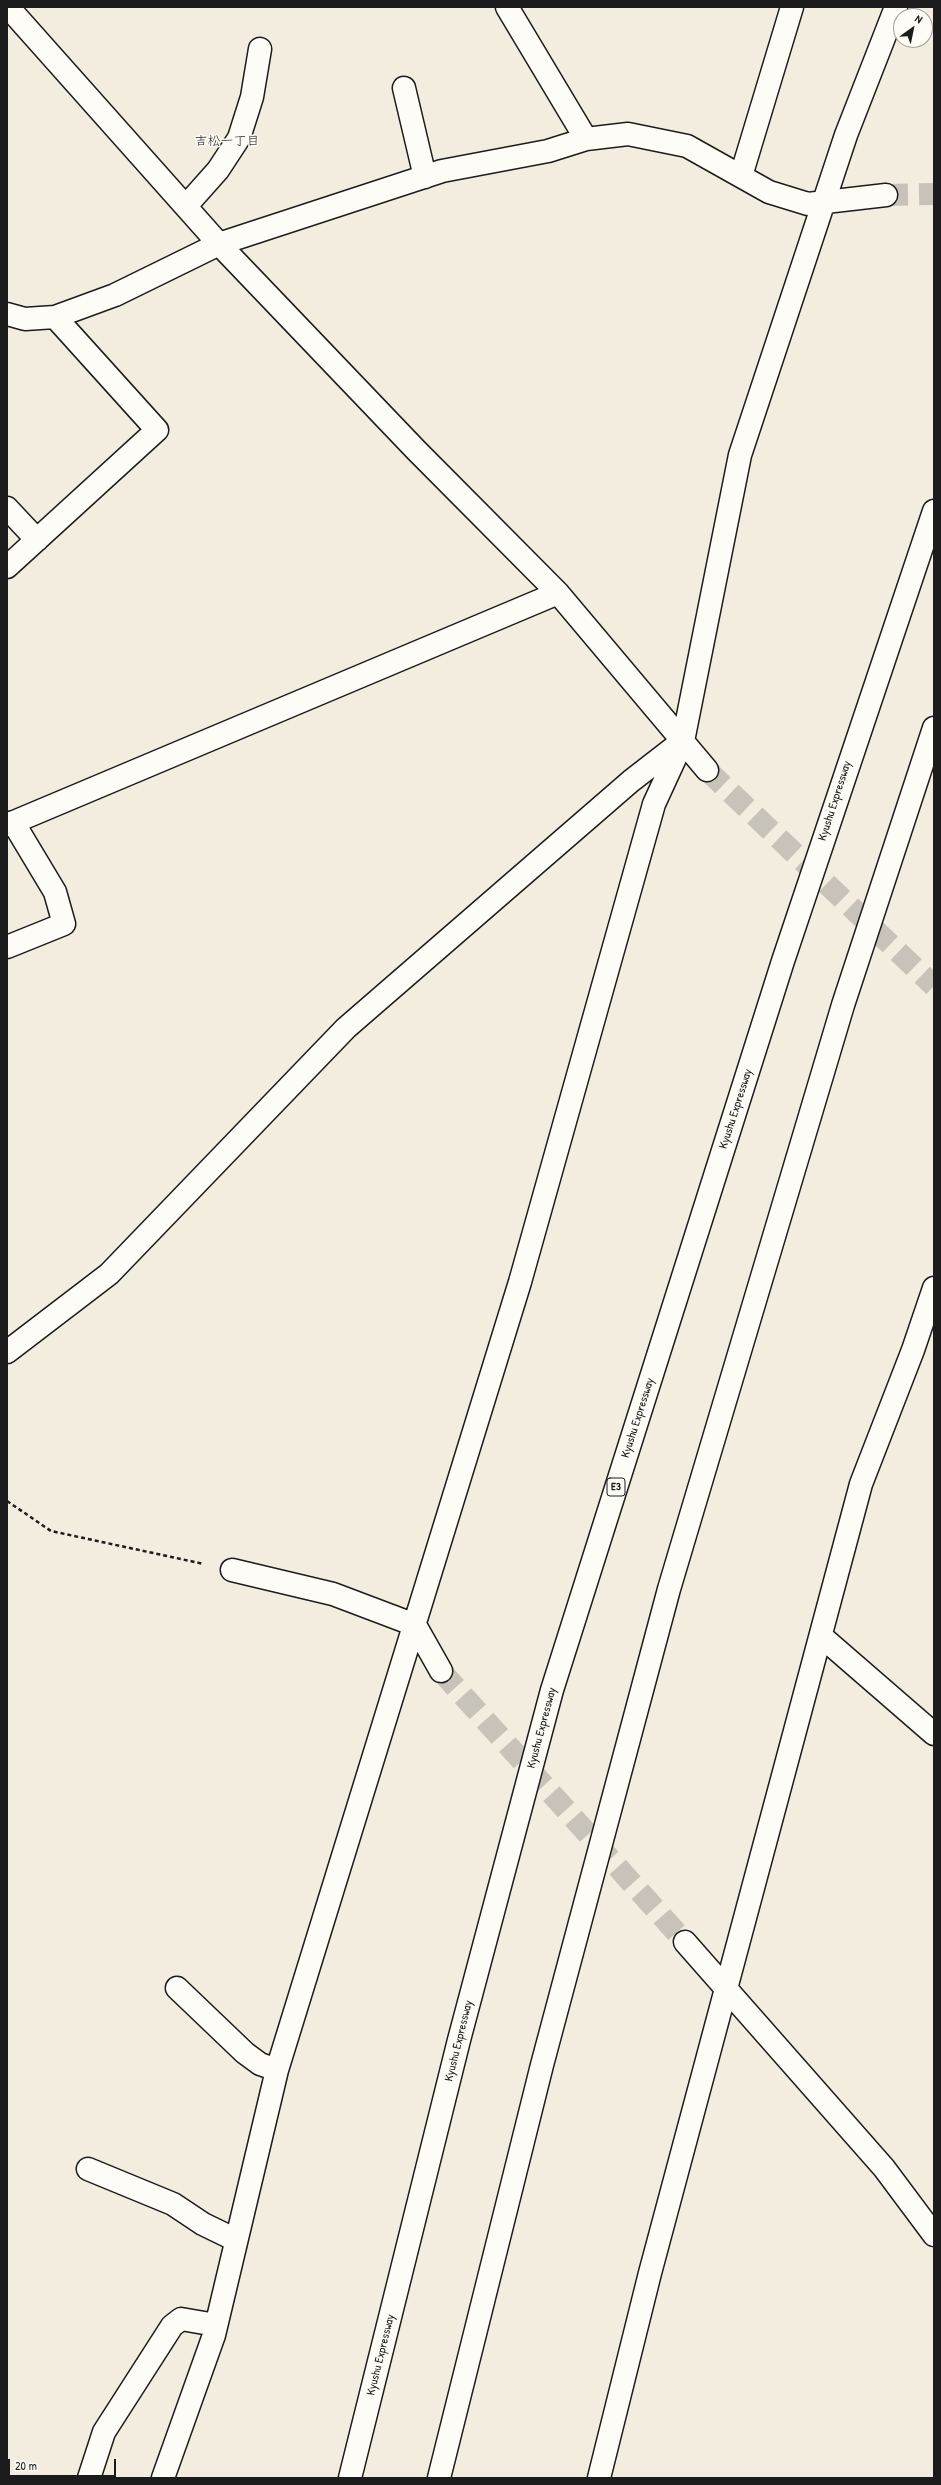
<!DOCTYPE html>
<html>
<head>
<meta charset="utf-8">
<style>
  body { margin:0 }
  #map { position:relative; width:941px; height:2485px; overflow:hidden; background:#f3ede0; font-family:"Patrick Hand",sans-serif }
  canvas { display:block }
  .frame { position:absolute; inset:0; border:8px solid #1c1c1c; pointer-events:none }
  .north { position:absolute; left:893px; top:8px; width:40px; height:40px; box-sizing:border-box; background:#fdfcf7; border:1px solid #a3a29f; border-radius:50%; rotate:33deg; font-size:11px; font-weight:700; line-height:16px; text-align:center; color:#1c1c1c }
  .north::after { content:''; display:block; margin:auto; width:14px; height:18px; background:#1c1c1c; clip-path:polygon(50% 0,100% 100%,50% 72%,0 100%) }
  .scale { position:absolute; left:8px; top:2459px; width:108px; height:18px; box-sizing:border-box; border:2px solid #1c1c1c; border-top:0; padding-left:5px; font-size:12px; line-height:14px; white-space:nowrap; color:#1c1c1c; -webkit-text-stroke:3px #fdfcf7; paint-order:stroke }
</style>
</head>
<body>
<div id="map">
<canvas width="941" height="2485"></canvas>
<div class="frame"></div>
<div class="north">N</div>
<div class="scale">20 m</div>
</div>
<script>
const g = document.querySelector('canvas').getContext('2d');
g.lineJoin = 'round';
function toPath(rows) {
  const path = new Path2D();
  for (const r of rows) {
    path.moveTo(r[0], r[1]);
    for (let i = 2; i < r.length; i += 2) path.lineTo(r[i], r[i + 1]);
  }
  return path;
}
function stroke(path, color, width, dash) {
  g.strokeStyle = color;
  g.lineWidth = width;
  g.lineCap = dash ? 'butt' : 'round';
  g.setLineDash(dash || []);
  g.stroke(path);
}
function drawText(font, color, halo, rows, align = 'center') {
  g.font = font + ' "Patrick Hand","Klee One",sans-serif';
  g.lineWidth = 3;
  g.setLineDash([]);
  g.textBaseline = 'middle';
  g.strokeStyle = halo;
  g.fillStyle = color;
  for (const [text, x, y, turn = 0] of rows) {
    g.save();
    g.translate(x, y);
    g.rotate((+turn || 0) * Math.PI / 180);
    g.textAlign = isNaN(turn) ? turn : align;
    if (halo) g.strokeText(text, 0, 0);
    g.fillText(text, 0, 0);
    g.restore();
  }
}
stroke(toPath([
  [886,195,934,194],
  [707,770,934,986],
  [441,1671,685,1942]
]), '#c8c3b9', 22, [22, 11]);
const minor = toPath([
  [8,7,219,244,416,450,558,593,707,770],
  [507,7,586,139],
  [404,88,425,177],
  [741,176,792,7],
  [186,206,218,170,239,138,252,97,260,49],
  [7,314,25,319,55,317,115,295,219,244,442,171,548,151,586,139,628,134,687,146,769,192,808,204,886,195],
  [7,508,37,540],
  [7,567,157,430,55,317],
  [7,825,558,593],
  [7,947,64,924,55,892,13,822],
  [7,1352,109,1274,346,1028,631,781,680,743],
  [232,1570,333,1594,415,1625,441,1671],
  [821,1636,934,1734],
  [685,1942,884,2168,934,2235],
  [177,1988,245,2053,260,2064,277,2070],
  [88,2169,173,2204,203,2224,236,2240],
  [89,2478,104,2432,172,2326,181,2319,216,2325],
  [163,2478,214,2335,277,2070,520,1282,654,804,683,741,740,455,846,135,896,7],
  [599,2478,650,2273,861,1484,913,1350,934,1288]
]);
const highway = toPath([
  [350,2478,459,2040,552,1690,783,961,934,511],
  [439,2478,542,2065,669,1589,843,1005,934,728]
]);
stroke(minor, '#1c1c1c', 25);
stroke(highway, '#1c1c1c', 25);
stroke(toPath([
  [7,1501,51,1531,204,1564]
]), '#1c1c1c', 2.5, [4, 3]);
stroke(minor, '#fdfcf7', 22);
stroke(highway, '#fdfcf7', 22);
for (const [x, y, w] of [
  [616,1487,18]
]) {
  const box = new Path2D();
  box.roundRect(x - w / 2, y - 9, w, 18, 3);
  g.fillStyle = '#fdfcf7';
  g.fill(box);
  stroke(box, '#1c1c1c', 1);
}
drawText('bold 11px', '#1c1c1c', null, [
  ["E3",616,1487]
]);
drawText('12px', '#1c1c1c', '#fdfcf7', [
  ["Kyushu Expressway",835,801,-72],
  ["Kyushu Expressway",736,1109,-72],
  ["Kyushu Expressway",638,1418,-72],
  ["Kyushu Expressway",542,1728,-75],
  ["Kyushu Expressway",459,2041,-76],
  ["Kyushu Expressway",381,2355,-76]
]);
drawText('13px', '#1c1c1c', '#fdfcf7', [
  ["吉松一丁目",227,142]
]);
</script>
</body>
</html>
